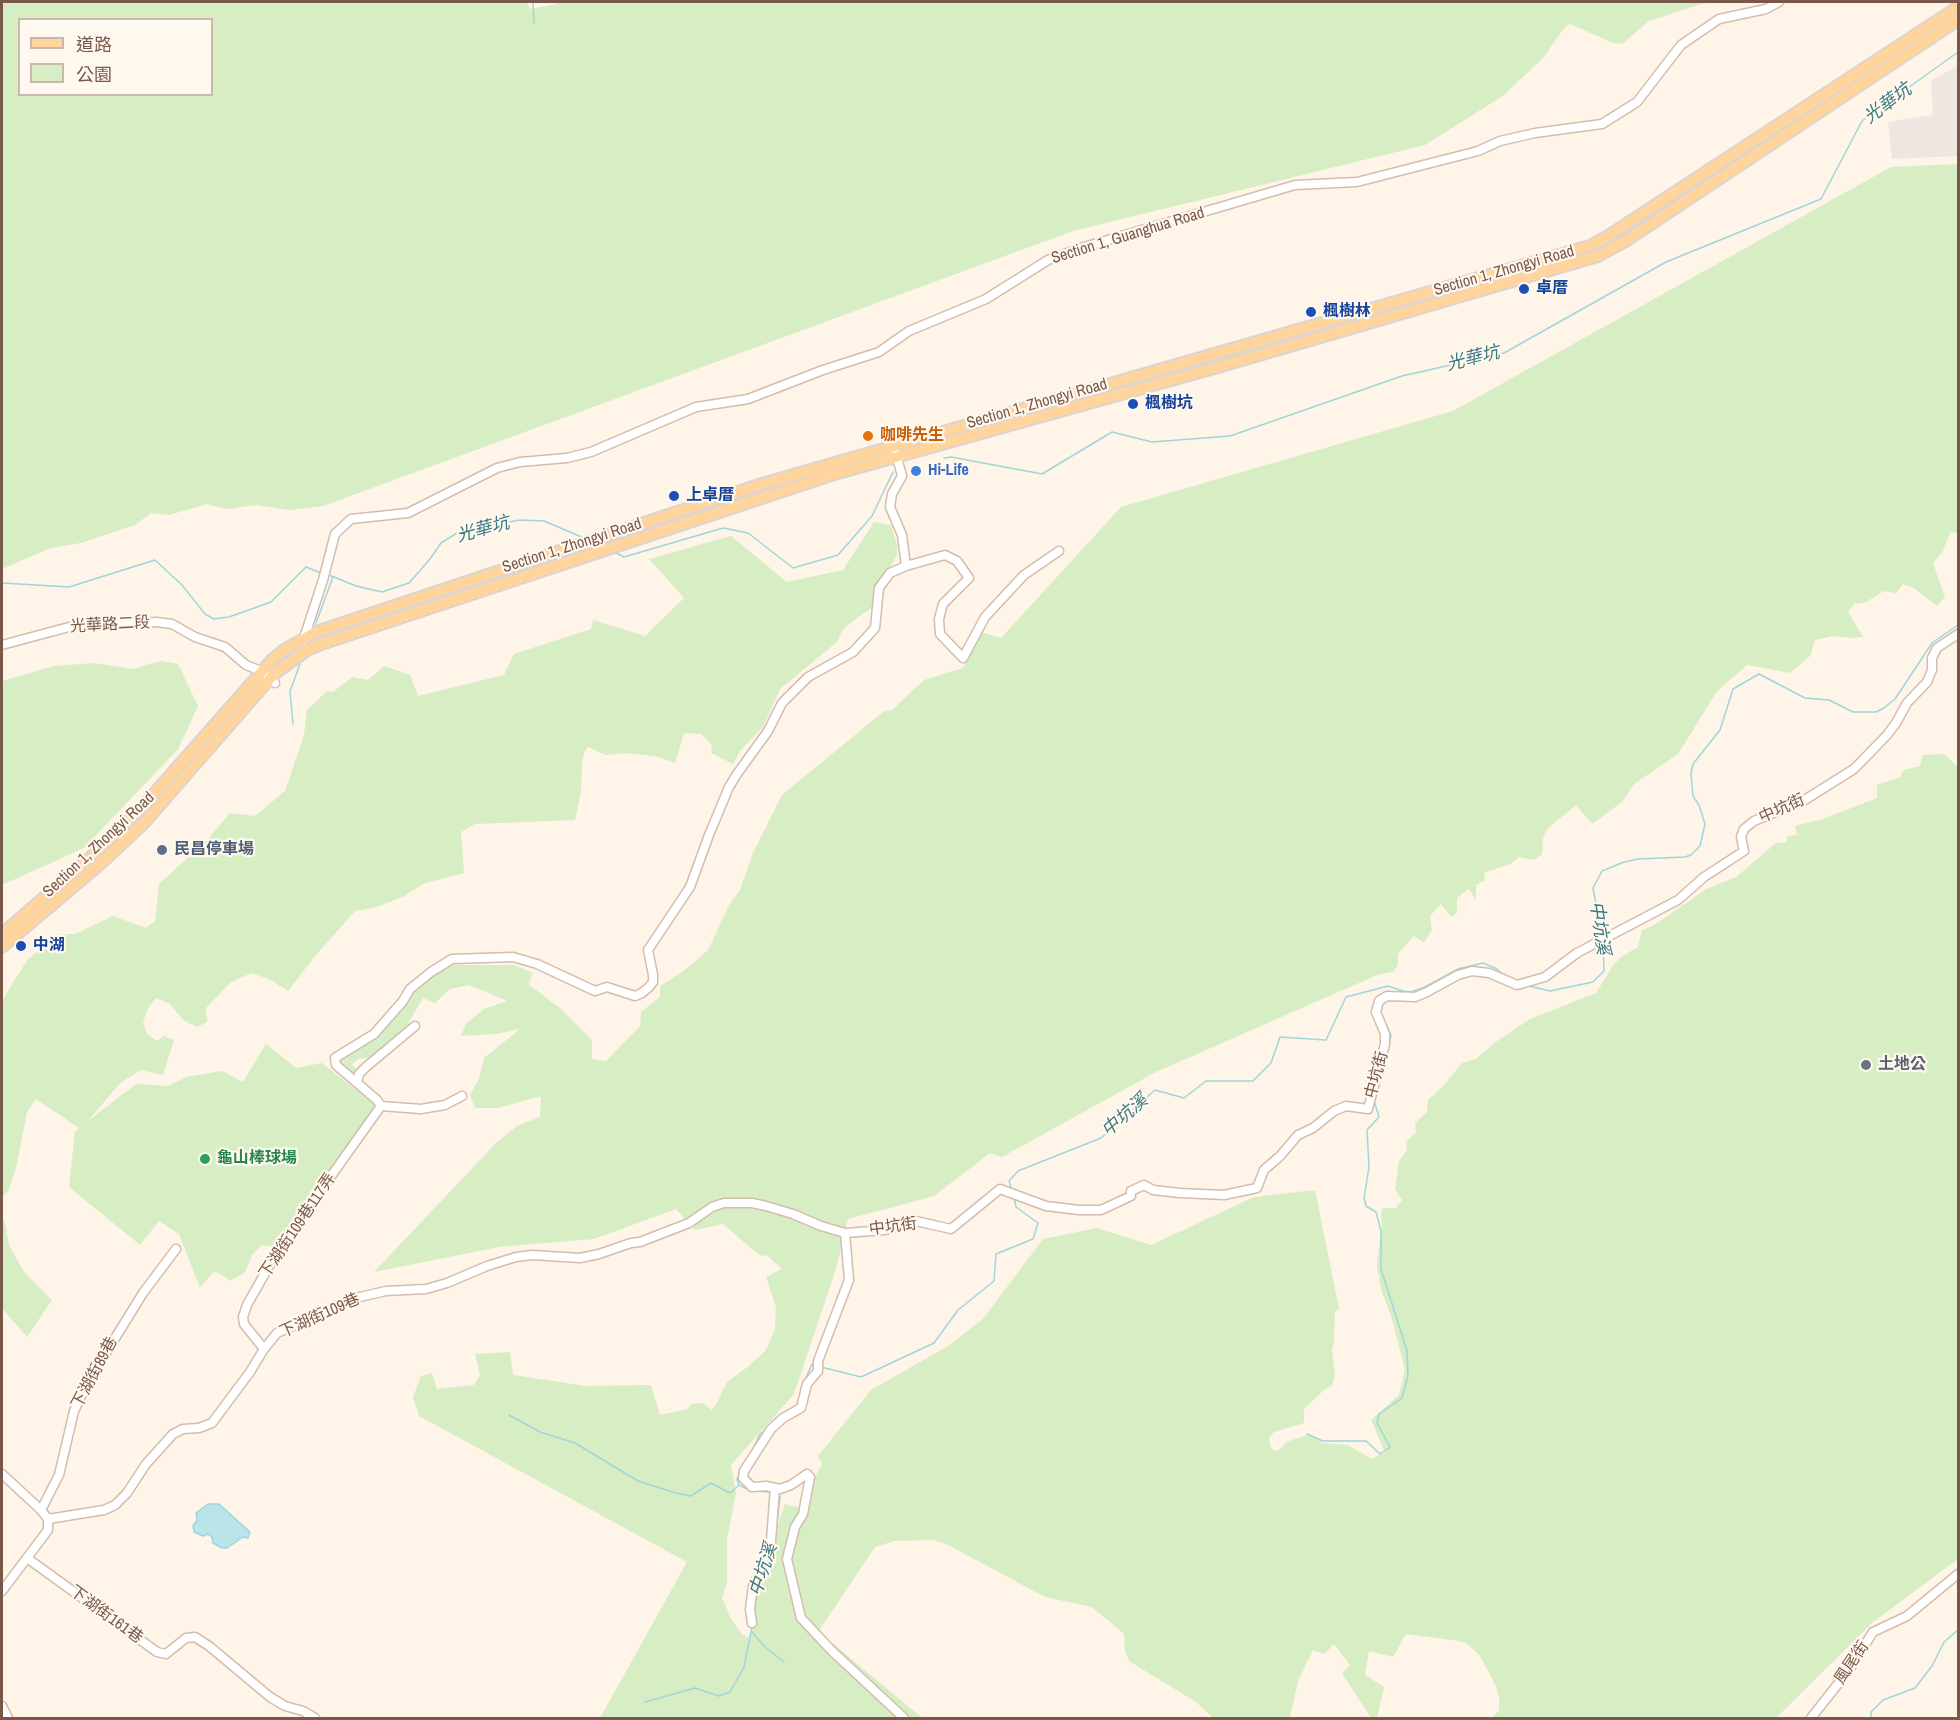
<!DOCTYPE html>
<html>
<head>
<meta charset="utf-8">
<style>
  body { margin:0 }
  #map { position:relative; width:1960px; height:1720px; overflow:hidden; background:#fef4e7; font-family:"Archivo Narrow","Noto Sans TC",sans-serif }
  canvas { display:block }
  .frame { position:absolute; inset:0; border:3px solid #7a5849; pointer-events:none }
  .legend { position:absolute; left:18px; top:18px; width:195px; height:78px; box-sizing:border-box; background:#fff8ef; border:2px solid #cab8ad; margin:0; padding:8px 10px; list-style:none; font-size:18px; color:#7a5849 }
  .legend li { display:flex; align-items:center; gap:12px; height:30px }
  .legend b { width:30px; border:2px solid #cab8ad }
</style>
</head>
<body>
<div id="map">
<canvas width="1960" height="1720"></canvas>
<div class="frame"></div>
<ul class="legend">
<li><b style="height:8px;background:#ffd59d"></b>道路</li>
<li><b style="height:16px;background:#d7edc4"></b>公園</li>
</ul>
</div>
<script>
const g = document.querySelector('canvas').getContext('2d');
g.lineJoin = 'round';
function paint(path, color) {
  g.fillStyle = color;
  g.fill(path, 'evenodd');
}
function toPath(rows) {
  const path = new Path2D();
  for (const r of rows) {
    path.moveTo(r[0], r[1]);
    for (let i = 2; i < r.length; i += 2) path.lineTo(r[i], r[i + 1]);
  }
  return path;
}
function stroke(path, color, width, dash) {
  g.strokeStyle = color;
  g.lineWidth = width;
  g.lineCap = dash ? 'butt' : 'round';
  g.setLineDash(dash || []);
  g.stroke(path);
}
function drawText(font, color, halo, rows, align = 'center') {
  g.font = font + ' "Archivo Narrow","Noto Sans TC",sans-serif';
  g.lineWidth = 4.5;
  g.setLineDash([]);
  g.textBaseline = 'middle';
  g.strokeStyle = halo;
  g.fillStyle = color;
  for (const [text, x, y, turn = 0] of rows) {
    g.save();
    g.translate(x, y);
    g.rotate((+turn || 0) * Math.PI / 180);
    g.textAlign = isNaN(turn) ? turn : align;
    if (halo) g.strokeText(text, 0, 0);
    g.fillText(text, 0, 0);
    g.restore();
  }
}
paint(toPath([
  [1958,66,1958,156,1892,159,1888,122,1933,115,1931,80]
]), '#eee6e1');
paint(toPath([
  [2,2,527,2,530,9,557,4,560,2,1708,2,1649,21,1622,44,1613,43,1570,24,1564,28,1544,57,1504,95,1425,145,1073,231,323,506,289,510,257,505,226,509,207,504,169,515,151,513,135,525,81,543,50,548,2,569],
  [20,20,212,20,212,94,20,94],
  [1958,164,1958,533,1951,532,1942,552,1933,563,1945,597,1937,606,1914,588,1903,584,1896,593,1884,591,1866,602,1854,604,1848,612,1863,637,1853,638,1833,636,1815,640,1810,656,1790,673,1747,665,1717,691,1678,754,1634,784,1622,802,1592,824,1576,805,1548,828,1543,838,1542,854,1534,860,1519,857,1510,864,1484,873,1485,880,1476,885,1476,900,1469,889,1457,898,1457,913,1451,917,1441,904,1430,916,1432,930,1424,942,1414,936,1398,954,1398,965,1393,972,1377,975,1156,1072,1002,1157,990,1153,934,1196,848,1219,836,1269,794,1394,731,1465,736,1493,727,1539,727,1583,722,1598,730,1617,741,1633,748,1638,753,1629,753,1598,759,1578,776,1563,776,1530,785,1504,800,1508,811,1497,814,1479,822,1464,818,1456,871,1390,948,1346,983,1319,1043,1239,1097,1228,1151,1245,1254,1197,1315,1190,1339,1309,1335,1311,1334,1341,1332,1351,1335,1375,1332,1386,1324,1390,1304,1409,1304,1423,1274,1432,1269,1437,1271,1449,1278,1451,1286,1442,1310,1434,1323,1443,1348,1445,1372,1459,1385,1452,1371,1420,1399,1395,1405,1370,1392,1319,1381,1289,1377,1265,1382,1224,1381,1215,1382,1208,1396,1208,1402,1200,1395,1189,1399,1161,1407,1150,1406,1142,1416,1132,1415,1123,1427,1112,1428,1100,1445,1084,1462,1063,1476,1059,1497,1041,1530,1019,1596,993,1614,964,1621,957,1638,947,1642,930,1656,924,1706,889,1736,877,1776,843,1787,842,1787,836,1797,835,1795,826,1823,819,1877,798,1877,785,1900,777,1904,770,1920,766,1923,755,1944,754,1958,767,1958,1559,1873,1622,1776,1718,1491,1718,1499,1711,1499,1697,1496,1686,1480,1656,1466,1643,1459,1641,1406,1634,1393,1657,1369,1651,1365,1675,1384,1687,1377,1718,1371,1718,1342,1673,1350,1665,1334,1644,1324,1654,1313,1650,1298,1681,1290,1718,1213,1718,1196,1702,1129,1661,1125,1651,1124,1634,1092,1607,1045,1597,950,1546,934,1540,894,1541,875,1547,820,1629,824,1636,922,1718,600,1718,687,1562,419,1416,413,1397,421,1376,432,1373,437,1389,474,1385,480,1375,475,1354,510,1352,513,1375,586,1386,651,1385,660,1415,688,1409,692,1404,703,1403,712,1410,717,1403,727,1382,749,1366,766,1350,775,1329,776,1307,766,1277,782,1269,768,1256,759,1255,723,1224,695,1230,676,1209,594,1239,499,1247,374,1272,497,1142,517,1126,540,1117,541,1096,498,1108,475,1108,470,1095,479,1079,484,1058,520,1029,496,1034,461,1036,466,1024,484,1009,507,1001,469,985,450,989,435,1003,423,998,406,1027,377,1057,358,1059,352,1064,357,1072,351,1076,337,1063,343,1054,376,1035,423,982,448,965,514,965,533,973,528,984,561,1009,592,1040,592,1059,606,1061,640,1026,641,1012,660,997,660,986,685,970,708,950,729,905,740,890,753,853,782,795,883,712,892,710,924,680,963,668,981,632,1001,638,1121,507,1453,411,1891,167],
  [874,522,891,525,897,545,897,555,888,571,874,586,872,608,861,615,843,629,837,642,780,689,763,727,740,751,733,764,711,753,712,745,701,734,684,733,675,763,655,756,625,753,606,755,588,747,584,752,582,764,581,791,575,820,475,824,461,832,464,873,425,883,402,897,374,908,355,911,315,956,288,991,269,979,251,973,230,983,206,1008,207,1022,197,1027,183,1020,170,1004,156,998,148,1008,143,1022,147,1034,157,1041,164,1036,174,1040,163,1075,141,1070,120,1083,88,1121,136,1084,169,1086,186,1077,222,1071,243,1082,266,1044,296,1068,322,1063,376,1106,276,1247,262,1245,252,1255,245,1272,230,1281,219,1273,213,1272,200,1288,179,1234,159,1221,140,1245,69,1187,75,1132,79,1128,36,1099,27,1112,16,1168,9,1190,2,1197,2,1002,12,984,28,959,60,934,75,934,113,916,146,928,155,921,159,884,206,841,230,813,255,816,285,791,304,735,307,710,327,691,333,692,352,677,368,680,384,666,410,675,418,696,504,675,514,654,591,629,593,620,645,636,684,598,649,559,731,536,787,582,843,570],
  [161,661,178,664,198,706,178,749,84,848,2,885,2,681,54,666,94,663,133,669],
  [2,1218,5,1222,9,1245,24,1272,52,1300,27,1337,2,1308]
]), '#d7edc4');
const water = toPath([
  [208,1504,219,1504,250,1532,248,1538,243,1537,227,1548,222,1548,213,1543,212,1537,208,1534,203,1536,194,1532,193,1526,197,1520,196,1513,208,1504]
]);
paint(water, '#b9e5e9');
stroke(water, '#9fd6dc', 1.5);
stroke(toPath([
  [533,2,534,23],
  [944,458,951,457,1042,474,1112,432,1152,442,1230,436,1402,376,1504,353,1666,262,1821,199,1862,121,1958,52],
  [613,551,624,557,723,528,748,533,793,568,838,555,872,516,893,472],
  [329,575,356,586,382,592,409,583,430,559,441,543,457,533,483,526,521,520,544,521,584,538],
  [2,583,69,587,155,560,182,585,205,614,214,619,229,617,271,602,306,567,321,573],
  [316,623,333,577],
  [293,724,290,691,300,664],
  [1602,936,1593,888,1602,871,1624,862,1638,859,1685,857,1691,855,1700,846,1705,824,1699,805,1693,796,1691,774,1693,764,1720,730,1733,689,1759,674,1805,698,1829,700,1853,712,1876,712,1884,708,1895,699,1932,643,1958,625],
  [1529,986,1550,991,1593,982,1604,971,1603,944],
  [1380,1011,1391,1035,1389,1043],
  [1380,1077,1385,1059],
  [1012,1190,1009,1181,1018,1171,1101,1138,1155,1090,1184,1098,1206,1081,1253,1081,1271,1063,1280,1037,1326,1040,1346,997,1388,986,1403,991,1411,992,1425,987,1458,969,1483,963,1497,969,1505,976],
  [821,1367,861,1377,934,1343,958,1310,994,1281,996,1254,1033,1239,1038,1223,1016,1207,1014,1198],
  [805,1380,812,1364,814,1365],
  [794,1407,797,1405,802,1387],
  [509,1415,540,1432,575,1443,638,1481,676,1493,691,1496,711,1483,730,1493,739,1485],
  [1307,1434,1323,1441,1366,1441,1380,1454,1390,1447,1377,1423,1379,1414,1402,1398,1408,1376,1407,1351,1381,1269,1381,1231,1376,1212,1366,1206,1364,1198,1369,1167,1367,1130,1379,1117,1374,1101],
  [750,1455,760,1434,767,1429],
  [739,1475,737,1479,739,1485,749,1490],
  [757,1491,770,1492],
  [777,1522,780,1497,777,1496],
  [752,1632,766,1648,784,1662],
  [645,1702,695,1688,719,1696,730,1692,744,1667,752,1627],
  [1871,1718,1871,1712,1883,1700,1915,1688,1932,1666,1944,1642,1958,1630]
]), '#9fd6dc', 1.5);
const minor = toPath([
  [892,439,902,476,892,494,890,507,902,535,906,566,945,555,957,561,969,578,943,604,939,619,940,634,963,658,985,617,1024,575,1059,551],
  [303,641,323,580,335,534,351,519,408,513,497,468,520,462,567,458,591,452,696,407,748,399,823,370,879,352,909,331,986,299,1048,260,1084,247,1295,185,1357,182,1478,151,1500,141,1535,133,1602,124,1637,102,1681,45,1719,19,1766,9,1779,2],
  [2,645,69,627,156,622,172,624,195,637,225,647,246,665,261,671,275,683],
  [357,1082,359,1074,366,1067,415,1026],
  [381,1106,377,1100,336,1065,335,1058,374,1034,403,1001,410,989,431,972,452,959,513,957,537,964,595,991,607,987,635,996,642,993,649,987,653,982,653,975,648,950,690,887,709,835,729,787,737,774,768,731,782,703,808,677,853,652,875,628,879,588,890,573,906,566],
  [381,1106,421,1109,445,1105,462,1096],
  [845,1233,849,1280,818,1361,818,1371,807,1384,801,1408,783,1418,771,1429,744,1471,743,1478,752,1487,766,1486,780,1489,791,1485,807,1474,810,1477,803,1514,795,1527,787,1559,801,1618,832,1651,904,1718],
  [264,1349,244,1324,243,1317,247,1305,277,1252,381,1106],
  [2,1474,41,1510,48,1519,48,1530,2,1591],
  [41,1510,59,1475,74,1411,88,1382,143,1293,176,1249],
  [48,1519,104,1510,115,1505,127,1493,146,1464,173,1434,183,1429,199,1428,212,1423,250,1372,264,1349,277,1333,351,1299,386,1291,426,1289,447,1283,487,1266,516,1257,532,1255,580,1258,599,1254,631,1243,640,1242,689,1223,712,1207,724,1203,752,1203,766,1206,793,1214,821,1226,845,1233,885,1230,916,1221,951,1229,1000,1189,1046,1206,1079,1210,1101,1210,1131,1196,1131,1191,1144,1185,1153,1190,1180,1193,1224,1195,1257,1188,1264,1170,1280,1156,1298,1135,1313,1128,1334,1111,1346,1106,1368,1109,1385,1044,1385,1034,1376,1012,1379,1001,1387,996,1415,997,1425,993,1458,975,1472,971,1489,973,1517,985,1545,977,1577,953,1678,900,1704,877,1744,851,1741,837,1744,829,1754,821,1803,801,1854,769,1887,735,1896,723,1907,703,1927,682,1932,670,1932,658,1937,648,1958,634],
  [27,1558,157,1652,166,1654,186,1638,195,1637,209,1646,270,1697,285,1706,303,1711,315,1718],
  [752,1623,750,1609,753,1586,770,1554,775,1488],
  [2,1706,8,1718],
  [1811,1718,1849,1670,1873,1632,1907,1616,1958,1574]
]);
const major = toPath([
  [2,934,92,856,139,811,272,660,284,650,316,632,762,484,1590,246,1608,236,1958,7],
  [2,947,99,865,143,824,274,674,307,650,321,644,831,475,1218,367,1598,256,1627,240,1958,20]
]);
stroke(minor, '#d3bdae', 11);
stroke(major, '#dcd4d0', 14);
stroke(minor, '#fff', 8);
stroke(major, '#ffd59d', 10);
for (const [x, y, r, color] of [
  [1524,289,6,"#1a4fb4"],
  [1311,312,6,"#1a4fb4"],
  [1133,404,6,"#1a4fb4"],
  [868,436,6,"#e8710a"],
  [916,471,6,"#3f7fe0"],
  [674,496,6,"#1a4fb4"],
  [162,850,6,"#5c6f8a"],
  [21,946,6,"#1a4fb4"],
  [1866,1065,6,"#6b7280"],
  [205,1159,6,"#2e9e5b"]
]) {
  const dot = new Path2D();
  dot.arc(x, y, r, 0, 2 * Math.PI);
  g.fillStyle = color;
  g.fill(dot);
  stroke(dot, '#fff8ef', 2);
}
drawText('16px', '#7a5849', '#fff8ef', [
  ["Section 1, Guanghua Road",1128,236,-17],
  ["Section 1, Zhongyi Road",1504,271,-16],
  ["Section 1, Zhongyi Road",1037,404,-16],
  ["Section 1, Zhongyi Road",572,546,-18],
  ["光華路二段",110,625,-3],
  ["中坑街",1782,809,-24],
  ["Section 1, Zhongyi Road",99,845,-43],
  ["中坑街",1377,1075,-75],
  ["下湖街109巷117弄",298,1226,-56],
  ["中坑街",893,1227,-8],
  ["下湖街109巷",320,1316,-24],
  ["下湖街89巷",95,1373,-62],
  ["下湖街161巷",106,1615,36],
  ["風尾街",1852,1663,-56]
]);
drawText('bold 16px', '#164399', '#fff8ef', [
  ["卓厝",1536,289],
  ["楓樹林",1323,312],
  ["楓樹坑",1145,404],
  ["上卓厝",686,496],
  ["中湖",33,946]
], 'left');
drawText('bold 16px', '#c56008', '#fff8ef', [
  ["咖啡先生",880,436]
], 'left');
drawText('bold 16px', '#366cbe', '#fff8ef', [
  ["Hi-Life",928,471]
], 'left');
drawText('bold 16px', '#4e5e75', '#fff8ef', [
  ["民昌停車場",174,850]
], 'left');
drawText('bold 16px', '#5b616d', '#fff8ef', [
  ["土地公",1878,1065]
], 'left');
drawText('bold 16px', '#27864d', '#fff8ef', [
  ["龜山棒球場",217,1159]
], 'left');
drawText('italic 18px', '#3b787f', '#fff8ef', [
  ["光華坑",1888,104,-37],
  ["光華坑",1473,359,-14],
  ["光華坑",483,530,-15],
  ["中坑溪",1599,928,82],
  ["中坑溪",1125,1116,-41],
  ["中坑溪",764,1570,-72]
]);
</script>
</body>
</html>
